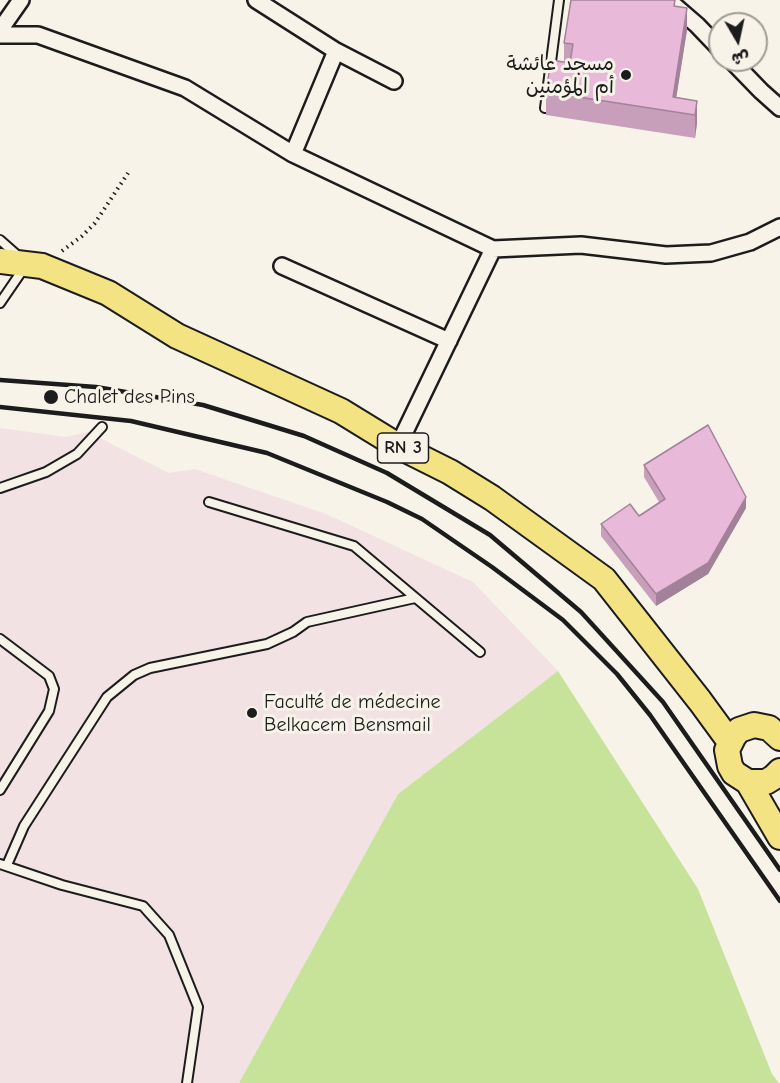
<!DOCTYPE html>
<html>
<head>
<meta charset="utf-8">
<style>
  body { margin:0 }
  #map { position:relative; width:780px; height:1083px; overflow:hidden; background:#f7f3e8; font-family:"Comic Neue","Playpen Sans Arabic",sans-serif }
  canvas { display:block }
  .north { position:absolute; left:708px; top:12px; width:60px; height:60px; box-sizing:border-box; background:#f7f3e8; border:2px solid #9f9d96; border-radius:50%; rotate:171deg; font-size:16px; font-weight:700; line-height:24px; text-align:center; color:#1c1c1c }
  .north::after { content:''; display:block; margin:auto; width:21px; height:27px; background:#1c1c1c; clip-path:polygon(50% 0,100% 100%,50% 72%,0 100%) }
</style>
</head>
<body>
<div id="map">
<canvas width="780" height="1083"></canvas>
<div class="north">ش</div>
</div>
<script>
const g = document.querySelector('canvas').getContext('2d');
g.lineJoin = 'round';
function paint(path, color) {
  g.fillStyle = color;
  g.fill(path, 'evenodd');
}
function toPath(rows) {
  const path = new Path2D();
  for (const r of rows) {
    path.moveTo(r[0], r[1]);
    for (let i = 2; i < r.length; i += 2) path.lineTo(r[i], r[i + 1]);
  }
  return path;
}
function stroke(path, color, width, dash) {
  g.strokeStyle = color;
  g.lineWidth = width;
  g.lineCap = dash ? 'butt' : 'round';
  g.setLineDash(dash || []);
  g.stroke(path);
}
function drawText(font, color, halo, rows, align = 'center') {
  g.font = font + ' "Comic Neue","Playpen Sans Arabic",sans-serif';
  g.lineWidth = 6;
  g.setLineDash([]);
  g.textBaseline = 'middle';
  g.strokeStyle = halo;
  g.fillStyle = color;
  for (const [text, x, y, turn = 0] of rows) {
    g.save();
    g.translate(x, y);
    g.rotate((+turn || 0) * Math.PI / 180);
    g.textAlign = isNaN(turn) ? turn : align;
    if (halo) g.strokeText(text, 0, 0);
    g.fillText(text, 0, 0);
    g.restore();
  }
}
paint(toPath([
  [0,428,66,437,88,432,169,473,195,469,326,514,473,582,558,671,398,794,239,1083,0,1083]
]), '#f3e2e4');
paint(toPath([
  [558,671,698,889,772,1074,779,1083,239,1083,398,794]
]), '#c7e299');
const lane = toPath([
  [545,108,559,0],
  [0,240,17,255],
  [0,303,24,268],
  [0,488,46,472,77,454,102,427],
  [209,502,354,546,480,652],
  [0,639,49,676,54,689,49,711,0,790],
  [0,864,62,885,143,906,169,935,198,1007,187,1083],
  [7,865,24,826,107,697,134,675,150,668,267,644,293,632,307,622,415,598]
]);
const street = toPath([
  [256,0,336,51,394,81],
  [668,0,697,25,720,49],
  [0,30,21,0],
  [0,35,38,35,185,88,293,154,493,249,581,245,666,255,711,253,750,242,780,227],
  [731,60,761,91,780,108],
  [293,154,336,51],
  [282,266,449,341],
  [398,446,493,249]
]);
const primary = toPath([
  [0,261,42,266,108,293,177,336,341,411,398,446,450,472,492,498,604,579,700,701,730,742],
  [780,738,769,728,754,725,739,730,734,736,727,750,730,766,734,773,748,782,766,782,774,777,780,771],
  [748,782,780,837]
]);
stroke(lane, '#1c1c1c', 12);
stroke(street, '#1c1c1c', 20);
stroke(primary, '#1c1c1c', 28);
stroke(toPath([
  [62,251,82,236,95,223,128,173]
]), '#1c1c1c', 4, [1.5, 4.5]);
stroke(lane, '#f7f3e8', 8);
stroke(street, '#f7f3e8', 15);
stroke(primary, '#f4e382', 24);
stroke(toPath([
  [0,380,96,387,203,405,304,436,387,473,490,535,581,612,663,702,780,870],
  [0,407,131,421,267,453,387,502,422,519,492,567,563,620,617,674,650,715,780,901]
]), '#1c1c1c', 4.5);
paint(toPath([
  [675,0,675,6,687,30,676,97,697,101,697,123,695,138,546,115,546,92,564,62,564,43],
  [644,465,746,508,708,574,656,606,601,536,601,524,639,516,659,502,644,477]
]), '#c89fbb');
paint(toPath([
  [687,8,687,30,674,112,673,97],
  [697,101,697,123,695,138,695,115],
  [746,497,746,508,708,574,656,606,656,594]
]), '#a38299');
const building = toPath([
  [571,0,675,0,674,6,687,8,673,97,697,101,695,115,546,92,551,60,570,63,573,44,564,43,571,0],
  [708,425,746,497,708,563,656,594,601,524,630,504,639,516,665,499,644,465,708,425]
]);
paint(building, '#e9b9da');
stroke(building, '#a38299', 1.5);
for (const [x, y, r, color] of [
  [626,75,6,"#1c1c1c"],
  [51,397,8,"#1c1c1c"],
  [252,713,6,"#1c1c1c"]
]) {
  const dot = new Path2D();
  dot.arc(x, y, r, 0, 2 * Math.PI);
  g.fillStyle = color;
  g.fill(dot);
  stroke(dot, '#f7f3e8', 2);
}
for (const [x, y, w] of [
  [403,448,51]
]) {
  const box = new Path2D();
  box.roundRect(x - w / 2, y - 15, w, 30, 4.5);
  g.fillStyle = '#f7f3e8';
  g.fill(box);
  stroke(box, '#1c1c1c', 1.5);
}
drawText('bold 18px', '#1c1c1c', null, [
  ["RN 3",403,448]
]);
drawText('20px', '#1c1c1c', '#f7f3e8', [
  ["مسجد عائشة",614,64,"right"],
  ["أم المؤمنين",614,87,"right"],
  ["Chalet des Pins",64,397],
  ["Faculté de médecine",264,702],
  ["Belkacem Bensmail",264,725]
], 'left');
</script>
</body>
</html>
